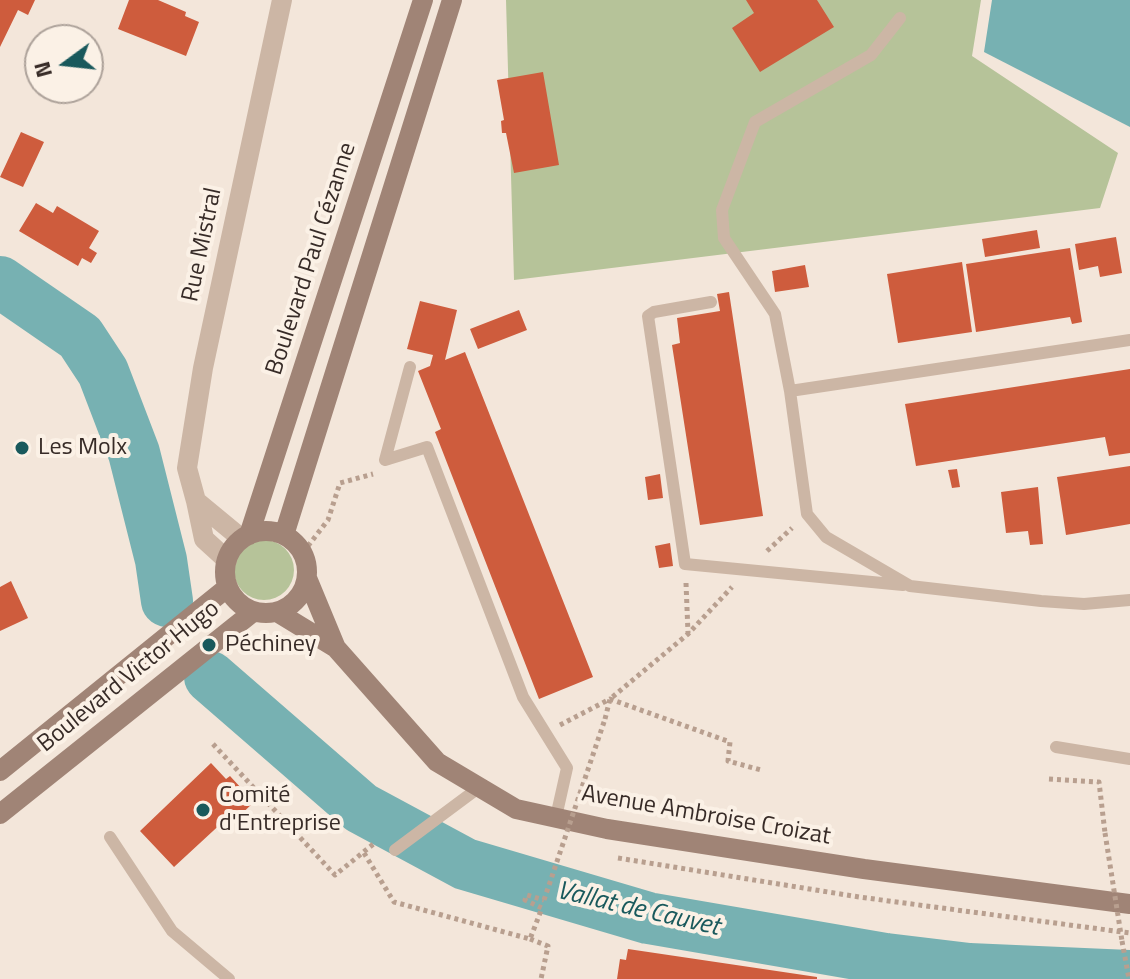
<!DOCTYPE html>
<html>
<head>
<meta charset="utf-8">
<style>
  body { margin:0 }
  #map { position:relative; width:1130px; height:979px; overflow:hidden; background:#f3e6da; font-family:"Titillium Web",sans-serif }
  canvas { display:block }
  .north { position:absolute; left:24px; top:24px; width:80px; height:80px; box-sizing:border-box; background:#fbf1e6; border:2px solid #ada29a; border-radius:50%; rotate:255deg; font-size:22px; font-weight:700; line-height:32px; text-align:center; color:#372b27 }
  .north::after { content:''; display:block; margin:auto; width:28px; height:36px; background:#19595c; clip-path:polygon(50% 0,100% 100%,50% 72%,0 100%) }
</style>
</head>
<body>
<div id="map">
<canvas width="1130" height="979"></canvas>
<div class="north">N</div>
</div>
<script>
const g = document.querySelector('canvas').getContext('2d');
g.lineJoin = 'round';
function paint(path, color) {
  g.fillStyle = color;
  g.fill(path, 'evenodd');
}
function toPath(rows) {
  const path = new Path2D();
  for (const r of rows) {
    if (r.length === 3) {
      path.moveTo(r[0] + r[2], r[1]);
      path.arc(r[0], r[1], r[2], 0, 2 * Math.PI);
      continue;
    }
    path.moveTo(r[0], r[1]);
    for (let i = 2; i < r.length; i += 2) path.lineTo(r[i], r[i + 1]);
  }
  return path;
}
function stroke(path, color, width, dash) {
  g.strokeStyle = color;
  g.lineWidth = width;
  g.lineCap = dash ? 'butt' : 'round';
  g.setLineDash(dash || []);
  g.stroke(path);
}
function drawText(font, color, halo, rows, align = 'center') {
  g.font = font + ' "Titillium Web",sans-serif';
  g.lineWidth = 8;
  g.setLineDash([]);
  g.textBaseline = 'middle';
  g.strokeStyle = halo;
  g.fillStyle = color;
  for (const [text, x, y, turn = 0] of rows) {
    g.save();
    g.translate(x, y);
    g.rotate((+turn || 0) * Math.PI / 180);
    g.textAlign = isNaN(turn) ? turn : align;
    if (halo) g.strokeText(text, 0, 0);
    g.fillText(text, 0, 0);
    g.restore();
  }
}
paint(toPath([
  [506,0,981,0,972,56,1118,153,1100,208,514,280],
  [264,570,30]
]), '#b6c399');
paint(toPath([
  [992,0,1130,0,1130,127,984,52]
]), '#77b1b2');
stroke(toPath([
  [0,282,80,337,103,372,134,453,161,560,167,601],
  [210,677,361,808,465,864,648,918,886,959,969,969,1130,976]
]), '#77b1b2', 52);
paint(toPath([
  [0,0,35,0,28,15,18,10,0,47],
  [129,0,158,0,186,12,185,16,199,22,186,56,118,29],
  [746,0,817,0,834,27,760,72,732,28,754,13],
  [543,72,559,165,514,173,506,133,502,133,501,121,504,120,497,80],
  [21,132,44,142,23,187,0,177],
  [36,203,53,213,57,206,99,231,89,248,97,253,91,263,82,258,78,266,19,231],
  [1037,230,1040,248,985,257,982,239],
  [1116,237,1122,273,1100,277,1098,266,1079,270,1075,244],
  [1070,248,1082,322,1072,324,1070,317,976,332,966,264],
  [962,262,972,332,898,343,887,274],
  [805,265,809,287,775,292,772,271],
  [729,292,763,516,700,525,672,345,680,343,677,318,720,311,717,294],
  [420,301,457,310,445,360,465,352,593,677,539,699,435,432,441,429,418,371,430,366,433,355,407,349],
  [519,310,527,330,478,349,470,329],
  [1130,369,1130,453,1109,456,1105,437,916,466,905,404],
  [1130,466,1130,524,1066,535,1057,477],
  [957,469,960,487,952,488,948,470],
  [660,474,663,498,648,500,645,477],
  [1038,487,1043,544,1030,545,1028,531,1006,533,1001,492],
  [670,543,673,566,659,568,655,546],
  [11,581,28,618,0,631,0,587],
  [211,763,226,779,230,776,254,802,231,824,226,819,174,867,140,831],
  [628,949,817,977,817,979,617,979,620,959,626,960]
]), '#ce5c3d');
stroke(toPath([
  [308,546,328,520,340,483,373,474],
  [767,551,792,528],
  [686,583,688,633],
  [605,719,610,699,688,634,732,587],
  [560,725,610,699,730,742,728,761,761,770],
  [213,744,335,875,376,842],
  [1049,779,1099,782,1105,833],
  [364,853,394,902,530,939,542,908,525,900,527,895,544,900],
  [618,858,859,897,1130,933],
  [530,939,548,946,541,979],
  [1122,941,1129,979]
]), '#b89f8f', 5, [4, 4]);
stroke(toPath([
  [711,302,654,312,648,316,685,564,903,585],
  [1130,340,790,391,807,514,826,537,910,586,1041,601,1084,604,1130,600],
  [410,367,385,460,427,447,523,697,567,768,556,817],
  [790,391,775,314,724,238,722,210,755,122,871,55,900,18],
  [1056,747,1130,759],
  [110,837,172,931,229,979],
  [395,850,477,789]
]), '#ccb6a5', 12);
stroke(toPath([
  [196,501,187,468,203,368,282,0],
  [227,560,204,539,196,501,242,539]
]), '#ccb6a5', 20);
stroke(toPath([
  [266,572,41],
  [249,535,423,0],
  [284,535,452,0],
  [307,578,336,648],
  [277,612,336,648,437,762,516,809,607,829,864,869,1130,904],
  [0,771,228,587],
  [0,814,253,612]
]), '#a08476', 20);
stroke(toPath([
  [1105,833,1122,941],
  [544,900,605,719]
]), '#b89f8f', 5, [4, 4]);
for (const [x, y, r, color] of [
  [22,448,8,"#19595c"],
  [209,645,8,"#19595c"],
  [203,810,8,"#19595c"]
]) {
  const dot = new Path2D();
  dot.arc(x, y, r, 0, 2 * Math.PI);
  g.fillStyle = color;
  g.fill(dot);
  stroke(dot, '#fbf1e6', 3);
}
drawText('24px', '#372b27', '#fbf1e6', [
  ["Rue Mistral",203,245,-78],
  ["Boulevard Paul Cézanne",312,259,-72],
  ["Boulevard Victor Hugo",129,677,-39],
  ["Avenue Ambroise Croizat",706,816,10]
]);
drawText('24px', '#372b27', '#fbf1e6', [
  ["Les Molx",38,448],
  ["Péchiney",225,645],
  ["Comité",219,796],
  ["d'Entreprise",219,824]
], 'left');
drawText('italic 26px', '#19595c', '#fbf1e6', [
  ["Vallat de Cauvet",638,910,13]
]);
</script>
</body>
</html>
